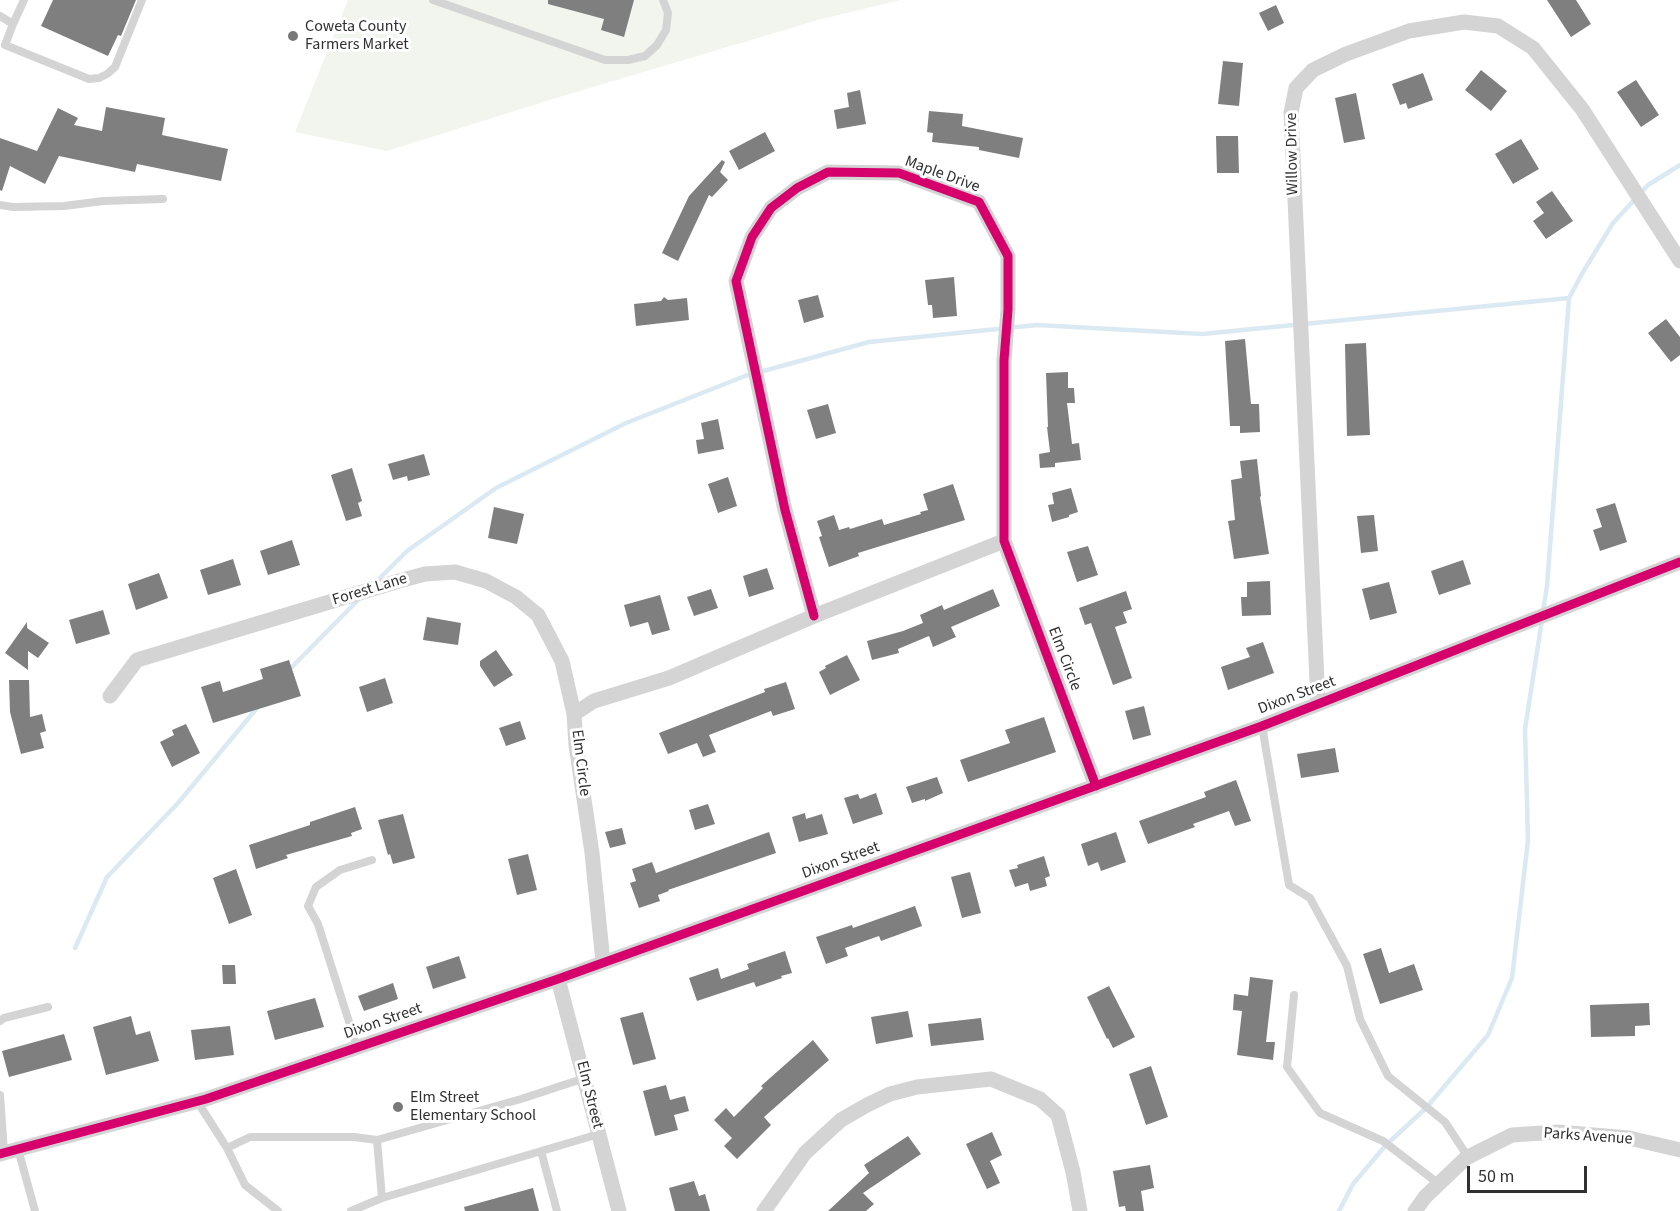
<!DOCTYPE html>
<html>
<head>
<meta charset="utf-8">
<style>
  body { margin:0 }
  #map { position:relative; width:1680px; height:1211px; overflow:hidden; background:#fff; font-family:"Source Sans 3",sans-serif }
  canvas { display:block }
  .scale { position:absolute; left:1467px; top:1166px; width:120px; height:27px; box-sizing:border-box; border:3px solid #303030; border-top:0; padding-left:8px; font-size:18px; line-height:21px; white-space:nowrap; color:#303030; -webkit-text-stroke:4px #fff; paint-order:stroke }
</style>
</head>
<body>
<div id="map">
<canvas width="1680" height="1211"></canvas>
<div class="scale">50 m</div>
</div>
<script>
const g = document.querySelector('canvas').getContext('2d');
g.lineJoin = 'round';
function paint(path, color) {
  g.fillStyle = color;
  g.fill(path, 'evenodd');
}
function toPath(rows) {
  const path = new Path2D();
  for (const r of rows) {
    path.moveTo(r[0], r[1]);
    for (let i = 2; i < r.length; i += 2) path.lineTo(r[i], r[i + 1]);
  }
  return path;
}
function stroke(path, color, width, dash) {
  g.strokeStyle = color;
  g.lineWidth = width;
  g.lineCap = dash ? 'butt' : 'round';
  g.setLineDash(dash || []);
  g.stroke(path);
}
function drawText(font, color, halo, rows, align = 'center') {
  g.font = font + ' "Source Sans 3",sans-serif';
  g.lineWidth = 6;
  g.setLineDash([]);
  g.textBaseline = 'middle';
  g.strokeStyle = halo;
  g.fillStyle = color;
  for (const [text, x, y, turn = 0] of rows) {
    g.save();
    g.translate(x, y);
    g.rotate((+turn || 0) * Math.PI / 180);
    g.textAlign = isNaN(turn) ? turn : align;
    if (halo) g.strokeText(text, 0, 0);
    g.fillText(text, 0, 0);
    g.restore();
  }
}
paint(toPath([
  [348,0,900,0,818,20,556,98,387,151,295,132]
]), '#f1f5ed');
stroke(toPath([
  [374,584,407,551,496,488,626,423,745,376,869,342,1037,325,1202,334,1569,298],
  [1543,611,1547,586,1569,298,1583,272,1613,223,1648,185,1680,165],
  [288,671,360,598],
  [75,948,107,877,178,803,257,708],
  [1339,1211,1353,1184,1386,1145,1426,1108,1488,1035,1512,978,1528,840,1525,729,1542,620]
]), '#dbe9f2', 4.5);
paint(toPath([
  [53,0,136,0,121,36,118,35,108,56,41,26],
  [548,0,634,0,624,37,601,30,604,19,548,4],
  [1547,0,1576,0,1591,24,1571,37],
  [1276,5,1284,23,1268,31,1259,13],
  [1223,61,1243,63,1239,106,1218,104],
  [1481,70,1507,91,1491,111,1465,90],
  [1423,73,1433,100,1408,109,1406,103,1400,105,1392,84],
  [1636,80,1659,115,1641,127,1617,92],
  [860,90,866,124,837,129,834,110,849,107,847,93],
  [1356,93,1365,139,1344,143,1335,98],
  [106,107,165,118,162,135,228,149,221,181,137,164,135,172,59,156,45,184,10,166,2,191,0,190,0,138,37,151,58,108,78,118,74,125,102,131],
  [929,111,963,114,962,126,1023,138,1019,158,979,150,979,147,932,142,933,133,927,132],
  [765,132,775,151,739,170,729,151],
  [1216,136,1238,136,1239,173,1217,173],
  [1521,139,1539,169,1513,184,1495,154],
  [722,160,725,162,720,172,728,180,712,197,709,195,678,261,662,253,689,196],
  [1552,191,1573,221,1546,239,1533,221,1544,213,1536,202],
  [954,277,957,316,933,318,932,305,928,305,925,280],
  [818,295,824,317,804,323,798,300],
  [664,297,668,300,687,298,689,320,636,326,634,304,661,301],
  [1666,319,1680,337,1680,355,1671,362,1648,333],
  [1245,339,1251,404,1259,404,1260,432,1240,433,1240,426,1230,426,1225,341],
  [1366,343,1370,435,1347,436,1345,344],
  [1068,372,1068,388,1074,388,1075,403,1067,403,1072,444,1079,443,1081,460,1055,463,1055,467,1040,468,1039,454,1050,452,1047,427,1048,427,1046,373],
  [828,404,836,433,816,439,807,410],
  [718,419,724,449,698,454,696,440,704,439,701,423],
  [424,454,430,475,408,481,407,476,393,480,388,464],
  [1257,459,1261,496,1260,497,1269,554,1234,559,1228,521,1235,520,1231,480,1242,478,1240,461],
  [352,468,362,501,358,503,362,516,346,521,331,475],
  [728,477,737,506,718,513,708,484],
  [953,484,965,520,858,553,859,556,829,567,819,537,822,536,817,521,834,515,839,530,849,527,850,529,882,519,884,525,921,514,920,512,928,510,923,494],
  [1071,488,1078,512,1069,515,1069,517,1052,522,1048,505,1054,504,1052,493],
  [1615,503,1627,542,1600,551,1593,530,1602,527,1596,509],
  [494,507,524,514,517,544,488,538],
  [1374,515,1378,551,1361,553,1357,516],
  [292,540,300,565,268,575,260,551],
  [1088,546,1098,575,1077,582,1067,552],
  [233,559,241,585,208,595,200,570],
  [1463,560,1471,584,1439,595,1431,571],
  [767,568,774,589,749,597,743,576],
  [159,573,168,598,136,610,128,584],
  [1270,581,1271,615,1242,616,1241,597,1247,597,1247,582],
  [1389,582,1397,613,1370,620,1362,589],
  [711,589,718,608,694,616,687,597],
  [993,589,1000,606,951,627,956,637,933,647,929,636,898,649,899,653,872,660,867,641,903,631,923,623,920,615,942,605,944,610],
  [1126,591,1132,609,1123,612,1127,623,1115,627,1132,678,1113,685,1091,623,1085,625,1079,608],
  [660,595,670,630,652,635,648,622,630,627,624,605],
  [103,610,110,634,76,644,69,620],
  [427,617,461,623,458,645,423,640],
  [27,622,27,628,49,643,38,658,28,651,28,670,5,653],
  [1263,642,1274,673,1228,690,1221,667,1250,657,1246,648],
  [496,650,513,675,494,687,480,666,480,661],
  [847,655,860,680,830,695,819,672,826,668,825,666],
  [289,660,301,696,213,723,201,687,220,681,223,692,263,679,260,669],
  [385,678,393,703,367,712,359,687],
  [9,680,29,680,30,717,42,714,46,731,40,733,44,748,21,754,10,712],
  [786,682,795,709,773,716,771,711,709,735,716,752,703,757,697,743,668,754,659,733,765,692,764,689],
  [1144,706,1151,735,1133,740,1125,711],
  [1044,717,1056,752,968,782,960,760,1010,743,1005,730],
  [520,721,526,739,506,746,499,728],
  [186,724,200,753,172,767,160,742,174,735,172,730],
  [1335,748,1339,772,1301,778,1297,754],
  [937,777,943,793,925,801,925,799,912,803,906,787],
  [1236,780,1251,821,1235,826,1229,811,1193,824,1195,827,1148,844,1139,821,1206,797,1204,792],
  [876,793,883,814,853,824,844,798,858,794,860,799],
  [708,804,715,824,695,830,689,810],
  [355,807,362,829,351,833,352,836,286,855,288,858,256,869,249,845,310,825,310,822],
  [805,813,806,819,822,814,828,834,799,842,792,817],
  [403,814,415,858,393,864,390,854,388,855,378,820],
  [622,828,626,844,610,848,605,832],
  [769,832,776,853,668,890,669,891,658,895,660,901,639,908,630,883,636,881,632,869,652,862,656,873],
  [1116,832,1126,862,1101,871,1098,862,1088,866,1081,844],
  [528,854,537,890,517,895,508,859],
  [1044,856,1050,876,1045,878,1047,886,1030,891,1028,883,1015,887,1009,870,1018,868,1017,865],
  [236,869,252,915,229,924,213,878],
  [970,872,981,913,962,918,951,877],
  [915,906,922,926,881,941,879,936,845,948,848,956,826,964,816,937,852,925,853,928],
  [1381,948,1389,973,1414,964,1423,990,1380,1004,1363,954],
  [785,951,792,973,781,976,782,978,756,987,754,982,697,1001,689,978,718,968,721,979,749,969,747,964],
  [459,956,466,978,433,989,426,967],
  [222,965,235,965,236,984,223,984],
  [1250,977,1273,980,1266,1042,1275,1042,1273,1060,1237,1055,1242,1011,1233,1010,1234,994,1248,996],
  [393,983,398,999,364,1011,358,996],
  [1109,986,1135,1037,1113,1048,1108,1038,1107,1039,1087,997],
  [315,998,324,1027,275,1040,267,1011],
  [1649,1003,1650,1025,1635,1026,1635,1036,1591,1037,1590,1005],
  [908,1011,913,1037,876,1044,871,1017],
  [643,1012,656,1059,633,1065,620,1018],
  [131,1016,136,1035,150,1031,159,1061,106,1075,93,1027],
  [981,1018,984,1040,931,1046,928,1024],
  [230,1026,234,1055,195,1060,191,1030],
  [64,1034,72,1060,9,1077,2,1051],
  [813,1040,829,1060,764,1117,771,1125,737,1159,724,1146,732,1138,714,1120,726,1108,734,1117,763,1088,761,1086],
  [1151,1066,1168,1117,1146,1125,1129,1074],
  [666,1085,670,1100,685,1096,689,1111,674,1115,678,1130,655,1136,643,1091],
  [992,1132,1002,1155,990,1161,1000,1183,987,1189,966,1144],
  [908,1136,921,1154,863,1193,874,1204,866,1211,828,1211,869,1173,864,1165],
  [1150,1165,1154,1188,1141,1191,1144,1211,1126,1211,1125,1206,1119,1207,1113,1171],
  [694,1181,699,1196,705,1194,710,1211,675,1211,669,1188],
  [533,1188,539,1211,465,1211,464,1207]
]), '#7f7f7f');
stroke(toPath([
  [433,0,605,60,628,60,645,56,657,45,666,30,668,13,663,0],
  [0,16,13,24,5,45,89,79,99,78,107,74,115,67,142,0],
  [13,24,24,0],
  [0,205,13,207,64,206,103,201,163,199],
  [1262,726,1289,885,1310,898,1347,966,1360,1019,1388,1076,1445,1122,1468,1157],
  [1294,995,1287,1067,1320,1113,1383,1141,1439,1184],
  [0,1021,4,1018,48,1007],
  [357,1047,318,924,308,906,316,887,340,870,372,860],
  [0,1095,4,1152],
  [197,1101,227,1148,250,1137,354,1137,377,1140,521,1099,585,1078],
  [227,1148,245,1185,278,1211],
  [18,1149,35,1211],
  [541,1151,557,1211],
  [382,1198,599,1134],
  [351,1211,382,1198,377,1140]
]), '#d4d4d4', 8);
stroke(toPath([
  [814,616,785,510,736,281,752,237,771,208,797,188,828,172,899,173,979,202,1008,256,1008,310,1004,360,1004,541,1096,786],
  [110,696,137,660,399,581,425,574,455,572,486,581,516,597,538,615,562,661,574,714],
  [1318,703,1291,113,1296,88,1313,70,1346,54,1409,31,1464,22,1498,26,1533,48,1582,109,1680,261],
  [603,962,592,853,576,745,574,714,594,701,669,678,814,616,1004,541],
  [558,979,619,1211],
  [0,1154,206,1099,558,979,1262,726,1680,562],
  [764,1211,805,1153,841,1120,867,1105,890,1094,917,1087,991,1079,1040,1099,1058,1115,1073,1172,1080,1211],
  [1415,1211,1425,1197,1466,1158,1512,1135,1558,1132,1629,1138,1680,1150]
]), '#d4d4d4', 15);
stroke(toPath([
  [814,616,785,510,736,281,752,237,771,208,797,188,828,172,899,173,979,202,1008,256,1008,310,1004,360,1004,541,1096,786],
  [0,1154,206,1099,558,979,1262,726,1680,562]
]), '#d6006c', 9);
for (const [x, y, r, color] of [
  [293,36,6,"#787878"],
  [398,1107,6,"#787878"]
]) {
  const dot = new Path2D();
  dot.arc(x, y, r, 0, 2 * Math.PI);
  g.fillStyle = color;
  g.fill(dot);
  stroke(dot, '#fff', 2);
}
drawText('16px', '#303030', '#fff', [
  ["Coweta County",305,27],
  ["Farmers Market",305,45],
  ["Elm Street",410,1098],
  ["Elementary School",410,1116]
], 'left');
drawText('16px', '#303030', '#fff', [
  ["Willow Drive",1293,154,-91],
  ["Maple Drive",942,175,20],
  ["Forest Lane",370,590,-17],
  ["Elm Circle",1064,659,69],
  ["Dixon Street",1297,696,-21],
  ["Elm Circle",580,763,83],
  ["Dixon Street",841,861,-20],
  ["Dixon Street",383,1022,-19],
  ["Elm Street",589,1095,76],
  ["Parks Avenue",1588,1137,4]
]);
</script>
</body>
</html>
